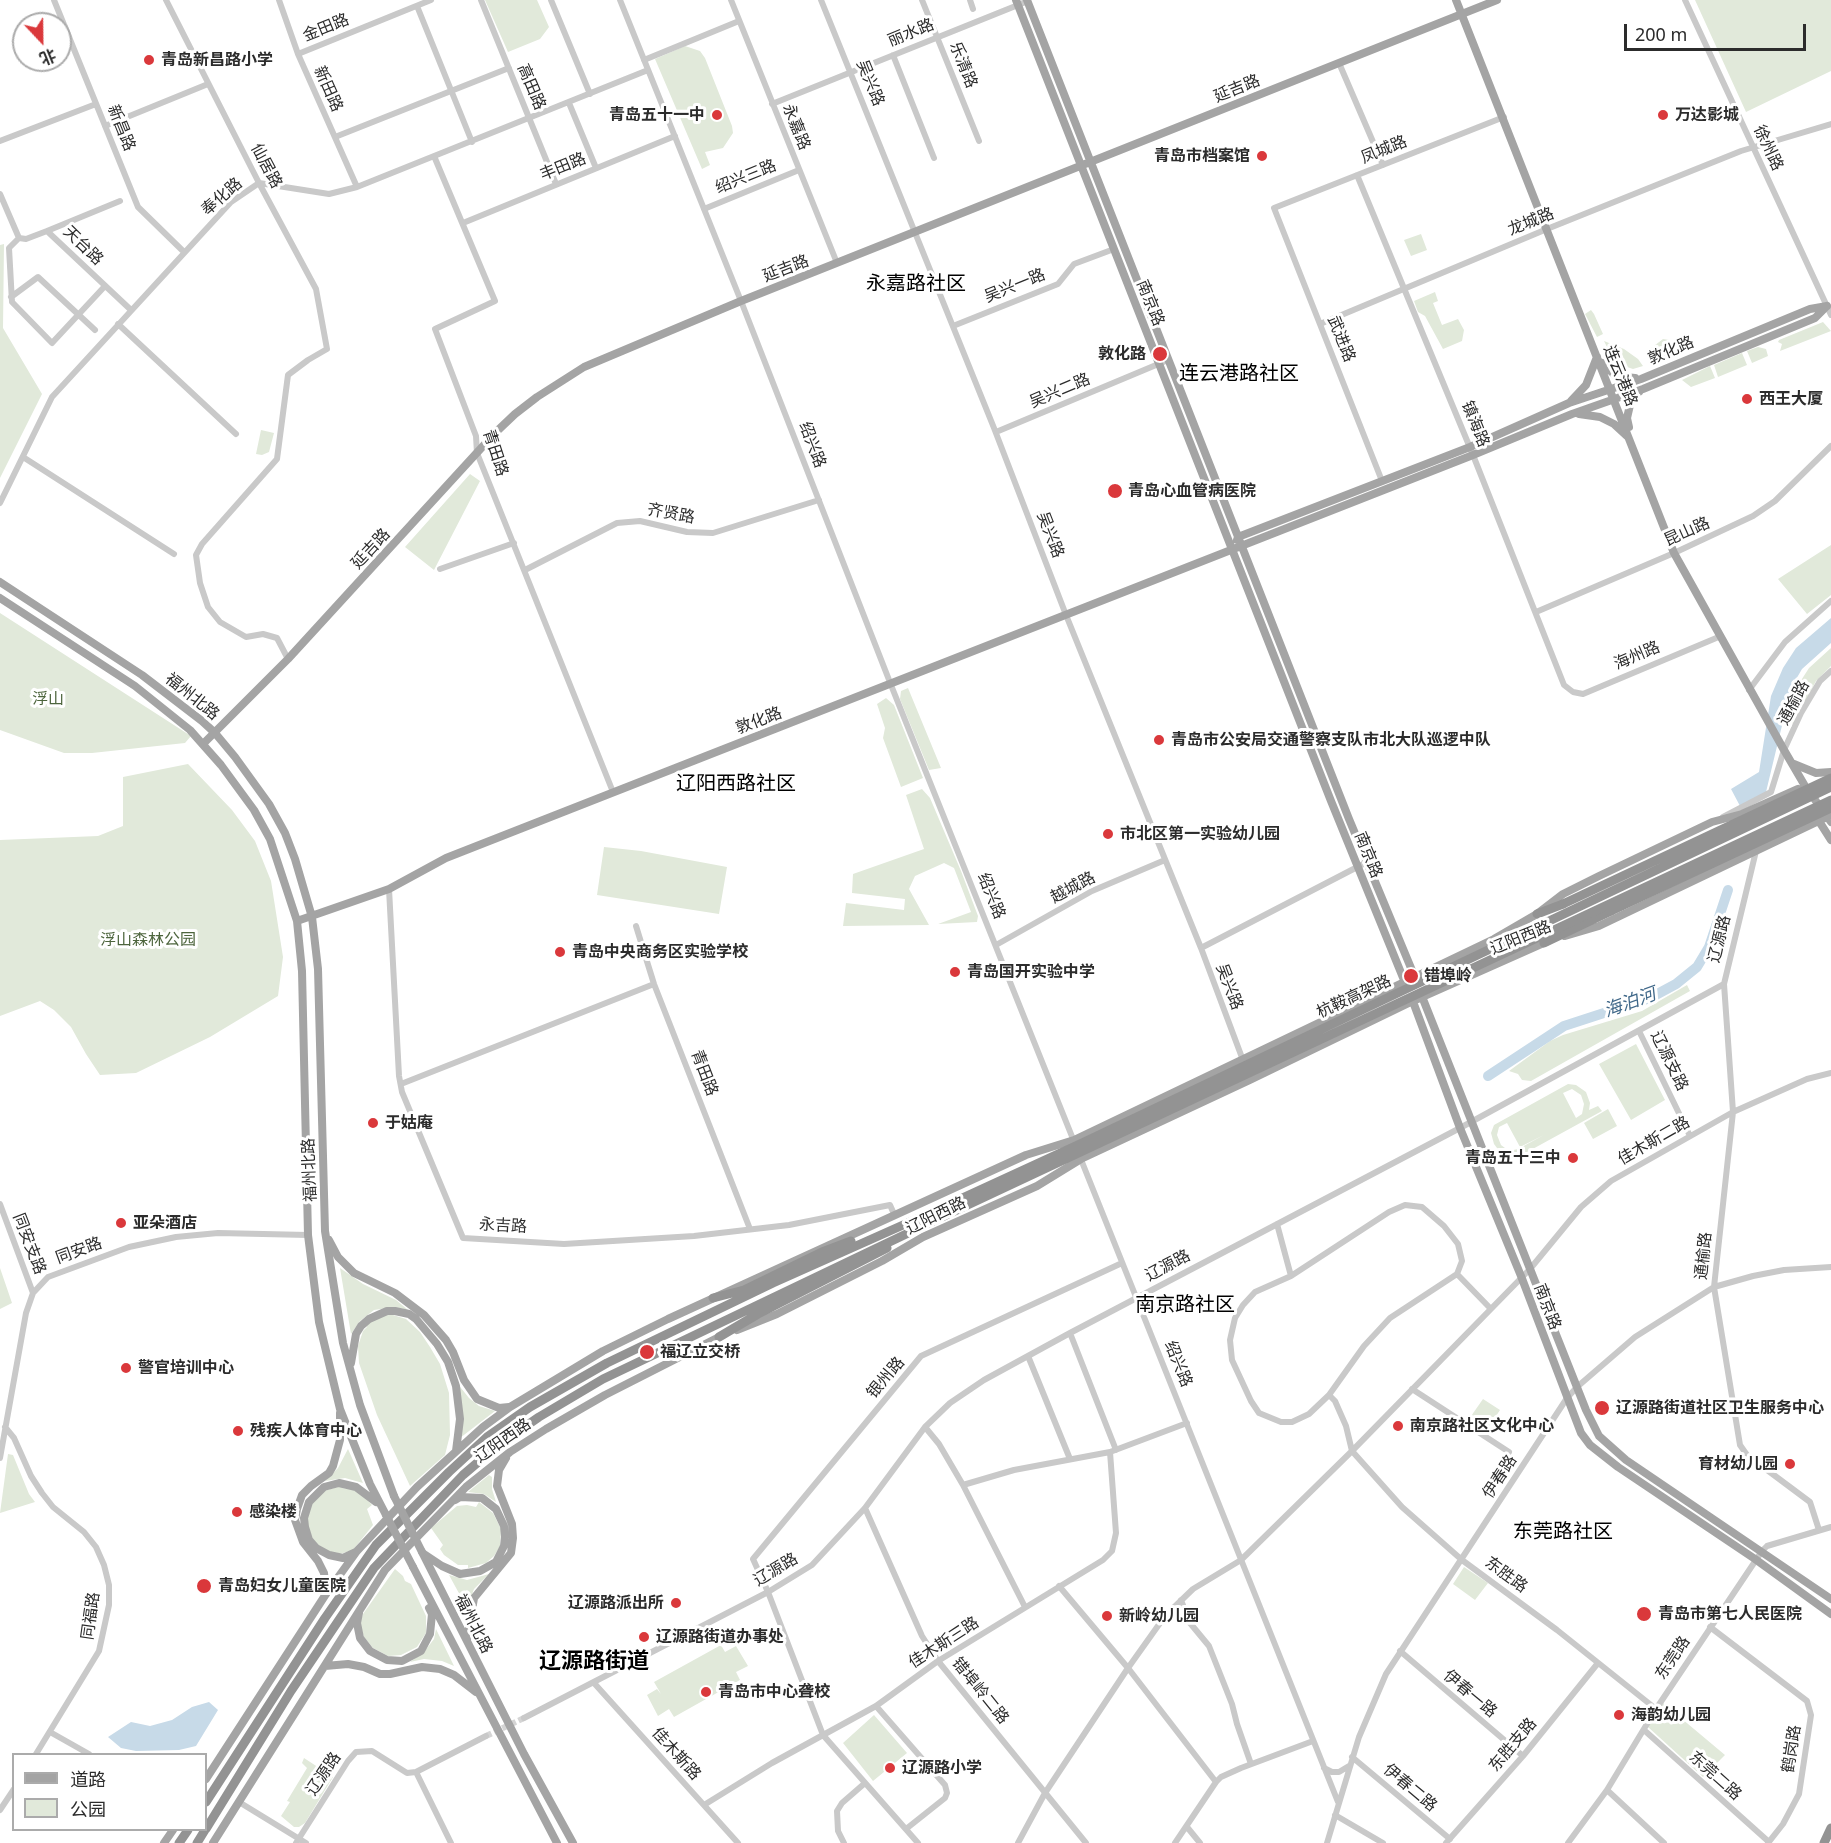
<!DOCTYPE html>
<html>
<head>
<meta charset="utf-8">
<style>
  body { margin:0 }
  #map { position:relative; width:1831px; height:1843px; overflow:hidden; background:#fff; font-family:"Noto Sans","Noto Sans SC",sans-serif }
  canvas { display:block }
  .legend { position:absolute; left:12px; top:1753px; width:195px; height:78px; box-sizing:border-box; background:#fff; border:2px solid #ababab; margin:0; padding:8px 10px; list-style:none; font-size:18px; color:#2c2c2c }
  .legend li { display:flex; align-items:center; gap:12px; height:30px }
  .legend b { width:30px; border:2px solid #ababab }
  .north { position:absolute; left:12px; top:12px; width:60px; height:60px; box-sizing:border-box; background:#fff; border:2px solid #ababab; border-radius:50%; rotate:158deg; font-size:16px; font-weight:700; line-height:24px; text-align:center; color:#2c2c2c }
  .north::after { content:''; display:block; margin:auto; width:21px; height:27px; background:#da383b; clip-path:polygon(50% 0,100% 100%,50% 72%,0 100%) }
  .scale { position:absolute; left:1624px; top:24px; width:182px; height:27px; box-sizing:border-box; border:3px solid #2c2c2c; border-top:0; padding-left:8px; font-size:18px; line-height:21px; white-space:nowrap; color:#2c2c2c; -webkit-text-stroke:4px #fff; paint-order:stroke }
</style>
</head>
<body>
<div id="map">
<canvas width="1831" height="1843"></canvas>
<ul class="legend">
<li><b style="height:8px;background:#a4a4a4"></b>道路</li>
<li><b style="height:16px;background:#e1e9da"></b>公园</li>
</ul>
<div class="north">北</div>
<div class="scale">200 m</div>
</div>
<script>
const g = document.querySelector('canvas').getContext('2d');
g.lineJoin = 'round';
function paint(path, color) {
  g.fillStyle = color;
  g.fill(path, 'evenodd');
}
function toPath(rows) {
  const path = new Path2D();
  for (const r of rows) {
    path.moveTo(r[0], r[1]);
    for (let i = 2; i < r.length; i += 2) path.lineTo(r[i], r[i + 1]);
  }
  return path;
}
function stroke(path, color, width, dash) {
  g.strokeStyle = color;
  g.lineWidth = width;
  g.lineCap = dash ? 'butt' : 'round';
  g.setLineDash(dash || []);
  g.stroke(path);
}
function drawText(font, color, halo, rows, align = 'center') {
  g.font = font + ' "Noto Sans","Noto Sans SC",sans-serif';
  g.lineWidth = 6;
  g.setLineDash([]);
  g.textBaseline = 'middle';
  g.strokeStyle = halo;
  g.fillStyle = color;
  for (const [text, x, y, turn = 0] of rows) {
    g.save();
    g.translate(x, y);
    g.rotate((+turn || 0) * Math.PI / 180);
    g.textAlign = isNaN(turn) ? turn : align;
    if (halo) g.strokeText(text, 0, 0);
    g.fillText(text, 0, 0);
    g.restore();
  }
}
paint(toPath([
  [485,0,537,0,549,27,540,39,508,52],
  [1695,0,1831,0,1831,71,1746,112],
  [685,46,700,51,705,58,732,126,733,133,723,148,705,152,710,165,702,169,655,59],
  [1421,234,1427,250,1411,256,1404,240],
  [4,244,3,328,42,394,0,478,0,245],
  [1435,292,1438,301,1433,303,1442,325,1458,319,1464,330,1462,341,1443,349,1425,316,1418,312,1414,301],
  [1591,310,1594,314,1603,334,1597,337,1585,314],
  [1823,322,1831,331,1780,351,1782,344,1778,342,1779,340],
  [1663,339,1669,340,1675,355,1651,365,1648,356,1650,349],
  [1604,341,1624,349,1638,359,1643,366,1633,369,1615,363],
  [1758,347,1766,349,1768,356,1752,363,1747,351],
  [1742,353,1747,365,1718,377,1714,365],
  [1710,366,1715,378,1691,387,1682,380],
  [261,430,274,433,269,452,262,455,256,454],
  [470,474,480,481,434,570,405,547],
  [1831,545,1831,595,1807,614,1778,579],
  [0,613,191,736,185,743,92,753,64,753,0,730],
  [1831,648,1831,666,1816,681,1793,724,1788,716,1793,693,1809,668],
  [908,688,941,768,929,770,900,699,901,691],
  [886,698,894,705,923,778,901,787,883,738,885,728,877,704],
  [188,764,232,810,255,841,271,881,283,957,278,996,210,1037,136,1073,100,1075,86,1054,71,1027,54,1010,40,1001,0,1016,0,840,98,836,123,826,123,777],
  [922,789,930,798,961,871,978,916,977,922,938,924,971,912,954,868,944,863,915,876,909,889,929,925,843,926,846,903,904,910,905,899,852,893,853,874,924,849,906,795],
  [604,847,641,851,727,867,719,914,597,895],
  [1687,985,1690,991,1531,1081,1522,1080,1518,1074,1509,1071,1550,1041,1563,1035,1642,1011],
  [1636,1044,1665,1100,1631,1120,1599,1064],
  [1568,1084,1576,1085,1586,1092,1590,1103,1589,1110,1598,1106,1602,1111,1509,1162,1507,1156,1500,1152,1494,1144,1491,1133,1494,1125],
  [1572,1089,1581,1095,1584,1104,1582,1114,1576,1118,1563,1093],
  [1507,1123,1520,1147,1544,1135,1518,1149,1509,1151,1501,1145,1497,1135,1499,1127],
  [1608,1109,1617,1126,1593,1139,1584,1123],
  [0,1268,12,1303,0,1309],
  [340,1268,363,1284,396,1300,414,1315,404,1309,394,1307,374,1310,360,1321,351,1334],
  [384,1315,393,1315,406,1319,420,1332,430,1347,440,1364,449,1393,450,1435,445,1455,410,1486,377,1415,359,1363,358,1346,363,1331,367,1327,365,1325],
  [457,1383,469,1398,479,1406,495,1411,460,1438],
  [1483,1399,1500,1410,1486,1431,1469,1419],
  [348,1449,363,1483,345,1478,325,1481,338,1468],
  [8,1454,13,1455,29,1494,35,1502,0,1513],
  [489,1475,492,1477,492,1489,496,1502,484,1494,468,1492],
  [342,1486,342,1488,353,1489,362,1494,372,1505,367,1509,373,1525,353,1550,340,1554,329,1552,319,1547,312,1539,308,1531,307,1511,311,1502,323,1491],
  [479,1502,493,1513,501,1529,500,1546,494,1556,486,1563,468,1568,468,1565,458,1565,444,1555,440,1549,443,1545,431,1528,457,1506,467,1505,476,1507],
  [1464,1567,1488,1583,1475,1600,1453,1584],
  [395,1569,403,1576,405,1581,411,1584,426,1616,426,1633,417,1647,401,1655,388,1656,373,1648,364,1637,360,1624,363,1614],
  [489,1574,474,1589,467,1608,449,1575,467,1580],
  [436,1629,454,1666,442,1661,424,1659,410,1662,424,1652,434,1639],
  [721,1645,725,1652,736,1646,748,1666,736,1672,740,1680,674,1717,669,1709,658,1716,647,1695,657,1689,661,1694,654,1682],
  [1663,1703,1725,1755,1703,1777,1648,1727],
  [874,1715,907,1753,873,1781,843,1743],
  [304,1758,333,1777,305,1823,299,1827,294,1827,281,1816,290,1802,287,1801,307,1768,302,1763]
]), '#e1e9da');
paint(toPath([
  [1831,618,1831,643,1802,669,1791,688,1766,792,1740,806,1731,789,1759,772,1771,696,1783,668,1796,648],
  [209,1702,218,1710,196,1746,179,1750,136,1751,121,1748,108,1737,131,1722,150,1726,172,1720,192,1707]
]), '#c7dae8');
stroke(toPath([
  [1488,1076,1564,1026,1650,998,1676,984,1697,967,1709,947,1728,890]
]), '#c7dae8', 10);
stroke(toPath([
  [486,1736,524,1718]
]), '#d5d5d5', 6, [6, 3]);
stroke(toPath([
  [54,0,138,207,184,252],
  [166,0,259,183,316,289,327,349,308,360,288,375,277,459,202,544,196,555,200,583,208,607,220,622,246,637,263,634,277,638,288,659],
  [279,0,298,54,357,187],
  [481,0,556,184],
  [551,0,590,94],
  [620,0,741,301,891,685,1075,1144],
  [731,0,837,263],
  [821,0,994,428,1066,615,1201,948,1244,1063],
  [922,0,979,141],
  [970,0,973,9],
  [1685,0,1831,315],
  [417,6,472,142],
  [298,54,431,0],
  [893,55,934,158],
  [644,60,739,21],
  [1339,63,1383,165],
  [569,103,596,168],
  [772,104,1028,1],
  [105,126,208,84],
  [335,137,509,68],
  [0,141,96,104],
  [434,156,495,301,435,329,476,436,477,453,613,792],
  [1357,175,1473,455,1564,685,1573,692,1583,694,1721,636],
  [0,194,19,238,26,239,47,231,131,310],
  [704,209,799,170],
  [463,223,675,136],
  [47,231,120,201],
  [19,238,9,248,12,302,52,343,105,286],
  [11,297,38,277,95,330],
  [118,324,236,434],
  [1320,324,1547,229,1741,151,1831,124],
  [953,326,1058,284,1074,264,1114,249],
  [996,432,1168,360],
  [23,457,174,554],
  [1382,481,1274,208,1504,117],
  [0,503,52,397,231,202,259,183,329,194,357,187,648,70],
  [440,569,514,543],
  [525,570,617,523,640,521,687,532,713,533,819,500],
  [1536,612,1674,553,1753,516,1775,501,1831,446],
  [1749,690,1785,642,1831,601],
  [1723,817,1771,792,1784,750,1801,713,1820,681,1831,671],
  [389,889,399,1076,402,1092,463,1238,564,1244,694,1236,789,1225,890,1205,894,1214],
  [636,926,654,984,750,1229],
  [996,945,1092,891,1165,860],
  [1201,948,1367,862],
  [1724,984,1733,1112,1714,1287,1740,1445,1747,1455,1810,1502,1819,1530],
  [1639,1031,1690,1136],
  [401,1084,654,984],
  [1080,1157,1338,1802],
  [0,1204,33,1293],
  [1277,1224,1291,1276],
  [1457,1274,1490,1308],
  [1070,1333,1116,1450],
  [1028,1356,1070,1459],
  [1412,1389,1509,1452],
  [1329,1395,1364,1346,1390,1318,1457,1274,1462,1261,1458,1244,1444,1226,1422,1207,1405,1205,1389,1212,1291,1276,1255,1292,1243,1305,1235,1318,1230,1340,1232,1360,1251,1401,1259,1413,1281,1422,1292,1422,1309,1414,1329,1395,1335,1401,1346,1426,1352,1451,1402,1507,1462,1560,1557,1630,1656,1709],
  [5,1427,14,1438,31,1476,42,1493,53,1507,84,1532,96,1547,104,1565,109,1585,109,1605,99,1651,36,1754],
  [925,1427,939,1444,963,1485,1025,1607],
  [0,1458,26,1313,33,1293,48,1277,129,1247,176,1237,218,1233,308,1235],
  [963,1485,1014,1470,1110,1452,1187,1423],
  [865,1508,922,1636,938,1661,1086,1843],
  [1059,1586,1128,1668,1216,1782],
  [1181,1600,1190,1623,1209,1646,1232,1704,1237,1724,1251,1764],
  [1710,1627,1807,1701,1811,1715,1799,1794,1783,1824,1768,1843],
  [1400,1651,1523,1756],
  [594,1683,738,1843],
  [876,1706,945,1785,947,1793,945,1798,906,1829],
  [524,1718,768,1592,812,1565,865,1508,925,1427,950,1403,984,1380,1070,1333,1460,1128,1724,984,1756,851],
  [1644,1730,1769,1842],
  [50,1732,89,1754],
  [1352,1757,1450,1839],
  [1324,1768,1332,1772,1339,1772,1349,1766],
  [416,1772,451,1843],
  [1607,1790,1664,1843],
  [239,1802,306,1843],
  [704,1805,772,1763,876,1706,938,1661,1103,1560,1112,1551,1116,1533,1110,1452],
  [0,1810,14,1789],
  [1335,1815,1383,1843],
  [1187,1827,1200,1843],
  [296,1843,348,1761,356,1752,372,1751,407,1773,416,1772,486,1736],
  [844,1843,838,1831,837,1811,842,1803,865,1783],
  [918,1843,823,1735,768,1592,753,1559,921,1356,1122,1263],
  [1018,1843,1045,1793,1128,1668,1165,1616,1193,1589,1241,1560,1352,1451,1530,1269,1581,1207,1611,1181,1733,1112,1807,1079,1831,1073],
  [1175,1843,1216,1782,1221,1777,1241,1768,1313,1741],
  [1327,1843,1359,1737,1386,1674,1567,1398,1577,1387,1635,1337,1714,1287,1753,1276,1784,1270,1831,1267],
  [1446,1843,1523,1756,1598,1663],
  [1568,1843,1607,1790,1656,1709,1762,1551,1767,1546,1831,1527]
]), '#c9c9c9', 6);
stroke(toPath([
  [1016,0,1331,801,1406,985],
  [1027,0,1349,819,1416,980],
  [1456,0,1674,553,1784,750,1805,786,1831,822],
  [1602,363,1616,376,1635,378],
  [1571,401,1586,385,1597,357],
  [1579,414,1600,417,1614,424,1627,436],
  [1629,427,1627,418,1630,405,1636,394,1639,392],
  [1237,540,1238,537,1470,447,1569,403,1641,379,1810,309,1827,306],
  [0,582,142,675,202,721,215,733,235,757,269,804,285,833,295,859,312,917,318,969,325,1231,343,1343,360,1405,394,1496],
  [0,598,135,686,190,730,221,765,254,810,270,839,297,921,302,971,308,1235,319,1322,340,1409,370,1484,386,1515],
  [204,743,288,659,495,433,515,414,537,397,584,367,741,301,1497,0],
  [1794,764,1816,773,1831,772],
  [1817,818,1831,840],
  [297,921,389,889,446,858,1473,455,1572,414,1643,389,1815,318,1827,306],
  [1565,936,1599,926,1831,815],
  [1421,994,1586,1410,1599,1436,1626,1460,1831,1599],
  [1412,999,1460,1128,1521,1276,1581,1433,1590,1445,1618,1467,1755,1559,1831,1614],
  [329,1240,338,1257,354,1273,395,1293,424,1315,446,1340,453,1352,464,1380,477,1399,499,1408,509,1407],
  [737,1330,777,1314,882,1261,923,1237,1037,1186,1081,1159,1250,1080,1413,1001,1548,941],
  [351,1363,356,1334,361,1326,369,1319,387,1311,395,1311,409,1314,416,1319,437,1344,448,1362,456,1386,460,1419,456,1451],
  [356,1552,343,1558,329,1555,316,1548,309,1540,305,1527,304,1518,309,1502,324,1487,339,1483,356,1487,376,1502],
  [422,1552,524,1754,573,1843],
  [424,1554,442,1566,460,1574,480,1571,496,1562,504,1546,505,1537,504,1526,496,1509,482,1498,460,1497,455,1500],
  [413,1567,557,1843],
  [326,1594,324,1573,318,1561,303,1542,295,1520,297,1509,302,1495,311,1486,329,1473,333,1466,340,1440,340,1413],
  [359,1613,357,1623,360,1638,370,1651,387,1660,402,1661,421,1651,430,1634,432,1614,429,1608],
  [467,1640,474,1598,511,1553,513,1538,512,1524,497,1486,499,1470,506,1458],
  [325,1666,348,1664,364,1667,380,1674,390,1674,422,1667,440,1669,454,1675,476,1692],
  [206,1779,326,1594,357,1551,417,1487,483,1427,510,1407,603,1351,668,1319,1026,1155,1074,1140,1494,939,1537,914,1563,894,1599,876,1712,822,1742,814,1798,789],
  [164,1843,173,1830],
  [213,1843,385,1570,466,1487,510,1452,546,1429,605,1395,723,1335]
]), '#a4a4a4', 8);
stroke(toPath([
  [1537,914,1563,904],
  [1544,943,1611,911],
  [713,1298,744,1290,822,1252,851,1241],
  [719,1337,758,1314,887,1248],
  [206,1802,325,1618,376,1545,449,1472,487,1437,530,1407,607,1363,773,1283,921,1217],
  [206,1829,291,1691,374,1568,463,1475,497,1446,539,1417,603,1379,925,1225],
  [179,1843,188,1830],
  [197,1843,205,1830],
  [1824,1843,1831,1828]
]), '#939393', 9);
stroke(toPath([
  [394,1496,422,1552],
  [386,1515,413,1567]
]), '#a4a4a4', 8);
stroke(toPath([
  [1563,904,1831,778],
  [1611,911,1831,808],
  [921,1217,1082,1143,1831,787],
  [925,1225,1831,800]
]), '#939393', 9);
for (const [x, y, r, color] of [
  [149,60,6,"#da383b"],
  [717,115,6,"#da383b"],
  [1663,115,6,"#da383b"],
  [1262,156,6,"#da383b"],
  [1160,354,8,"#da383b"],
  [1747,399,6,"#da383b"],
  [1115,491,8,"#da383b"],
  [1159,740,6,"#da383b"],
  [1108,834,6,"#da383b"],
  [560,952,6,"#da383b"],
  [955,972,6,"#da383b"],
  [1411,976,8,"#da383b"],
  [373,1123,6,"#da383b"],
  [1573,1158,6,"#da383b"],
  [121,1223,6,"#da383b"],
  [647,1352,8,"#da383b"],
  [126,1368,6,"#da383b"],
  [1602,1408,8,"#da383b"],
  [1398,1426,6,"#da383b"],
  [238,1431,6,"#da383b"],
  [1790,1464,6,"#da383b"],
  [237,1512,6,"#da383b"],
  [204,1586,8,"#da383b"],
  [676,1603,6,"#da383b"],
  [1644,1614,8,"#da383b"],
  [1107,1616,6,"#da383b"],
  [644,1637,6,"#da383b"],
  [706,1692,6,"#da383b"],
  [1619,1715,6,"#da383b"],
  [890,1768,6,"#da383b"]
]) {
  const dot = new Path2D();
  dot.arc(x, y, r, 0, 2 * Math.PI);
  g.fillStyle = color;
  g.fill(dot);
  stroke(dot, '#fff', 2);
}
drawText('16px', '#2c2c2c', '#fff', [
  ["金田路",326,28,-22],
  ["丽水路",911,33,-22],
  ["乐清路",963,65,68],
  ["吴兴路",870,83,68],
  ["高田路",531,87,67],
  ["新田路",328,89,66],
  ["延吉路",1237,89,-22],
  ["永嘉路",796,127,68],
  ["新昌路",121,128,68],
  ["徐州路",1768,148,65],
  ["凤城路",1384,150,-22],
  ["仙居路",266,166,62],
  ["丰田路",563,167,-22],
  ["绍兴三路",746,177,-22],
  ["奉化路",222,197,-41],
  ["龙城路",1531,222,-22],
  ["天台路",83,246,44],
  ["延吉路",786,269,-21],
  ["吴兴一路",1015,286,-22],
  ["南京路",1150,303,68],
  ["武进路",1341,339,68],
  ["敦化路",1671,351,-23],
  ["连云港路",1620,376,68],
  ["吴兴二路",1060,391,-23],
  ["镇海路",1475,424,68],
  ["绍兴路",812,445,69],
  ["青田路",495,453,72],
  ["齐贤路",671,514,10],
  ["昆山路",1687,532,-24],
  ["吴兴路",1050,535,69],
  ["延吉路",371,549,-47],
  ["海州路",1637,656,-23],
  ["福州北路",192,697,39],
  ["通榆路",1794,703,-62],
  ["敦化路",759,721,-21],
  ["南京路",1368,855,68],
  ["越城路",1073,888,-28],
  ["绍兴路",991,896,68],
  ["辽阳西路",1521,938,-22],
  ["辽源路",1720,939,-76],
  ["吴兴路",1229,987,69],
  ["杭鞍高架路",1354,997,-25],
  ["辽源支路",1669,1061,64],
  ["青田路",704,1073,69],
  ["佳木斯二路",1654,1141,-30],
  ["福州北路",310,1170,-92],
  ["辽阳西路",936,1216,-26],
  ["永吉路",503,1226,3],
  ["同安支路",29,1244,69],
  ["同安路",79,1251,-20],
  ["通榆路",1704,1256,-84],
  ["辽源路",1168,1266,-28],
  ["南京路",1547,1307,69],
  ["绍兴路",1178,1364,68],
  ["银州路",886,1378,-50],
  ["辽阳西路",503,1441,-35],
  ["伊春路",1500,1477,-57],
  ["辽源路",776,1570,-31],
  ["东胜路",1506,1575,36],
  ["同福路",91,1616,-82],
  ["福州北路",473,1624,63],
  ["佳木斯三路",944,1643,-33],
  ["东莞路",1673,1658,-56],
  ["错埠岭二路",980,1691,51],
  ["伊春一路",1470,1694,40],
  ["东胜支路",1513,1745,-50],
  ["鹤岗路",1792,1749,-81],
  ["佳木斯路",676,1754,48],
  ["辽源路",324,1774,-56],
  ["东莞二路",1715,1776,42],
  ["伊春二路",1410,1788,40]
]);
drawText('bold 16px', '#2c2c2c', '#fff', [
  ["青岛新昌路小学",161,60],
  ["青岛五十一中",705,115,"right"],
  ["万达影城",1675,115],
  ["青岛市档案馆",1250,156,"right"],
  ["敦化路",1146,354,"right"],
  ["西王大厦",1759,399],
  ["青岛心血管病医院",1128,491],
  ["青岛市公安局交通警察支队市北大队巡逻中队",1171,740],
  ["市北区第一实验幼儿园",1120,834],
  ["青岛中央商务区实验学校",572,952],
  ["青岛国开实验中学",967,972],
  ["错埠岭",1424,976],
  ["于姑庵",385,1123],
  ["青岛五十三中",1561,1158,"right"],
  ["亚朵酒店",133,1223],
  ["福辽立交桥",660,1352],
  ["警官培训中心",138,1368],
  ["辽源路街道社区卫生服务中心",1616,1408],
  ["南京路社区文化中心",1410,1426],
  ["残疾人体育中心",250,1431],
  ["育材幼儿园",1778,1464,"right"],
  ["感染楼",249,1512],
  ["青岛妇女儿童医院",218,1586],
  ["辽源路派出所",664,1603,"right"],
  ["青岛市第七人民医院",1658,1614],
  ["新岭幼儿园",1119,1616],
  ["辽源路街道办事处",656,1637],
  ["青岛市中心聋校",718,1692],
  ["海韵幼儿园",1631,1715],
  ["辽源路小学",902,1768]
], 'left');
drawText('16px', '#4d653d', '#fff', [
  ["浮山",48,699],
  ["浮山森林公园",148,940]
]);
drawText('italic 18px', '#406889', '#fff', [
  ["海泊河",1630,1003,-20]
]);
drawText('20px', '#000', '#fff', [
  ["永嘉路社区",916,284],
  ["连云港路社区",1239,374],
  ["辽阳西路社区",736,784],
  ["南京路社区",1185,1305],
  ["东莞路社区",1563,1532]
]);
drawText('bold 22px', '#000', '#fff', [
  ["辽源路街道",594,1662]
]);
</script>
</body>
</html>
